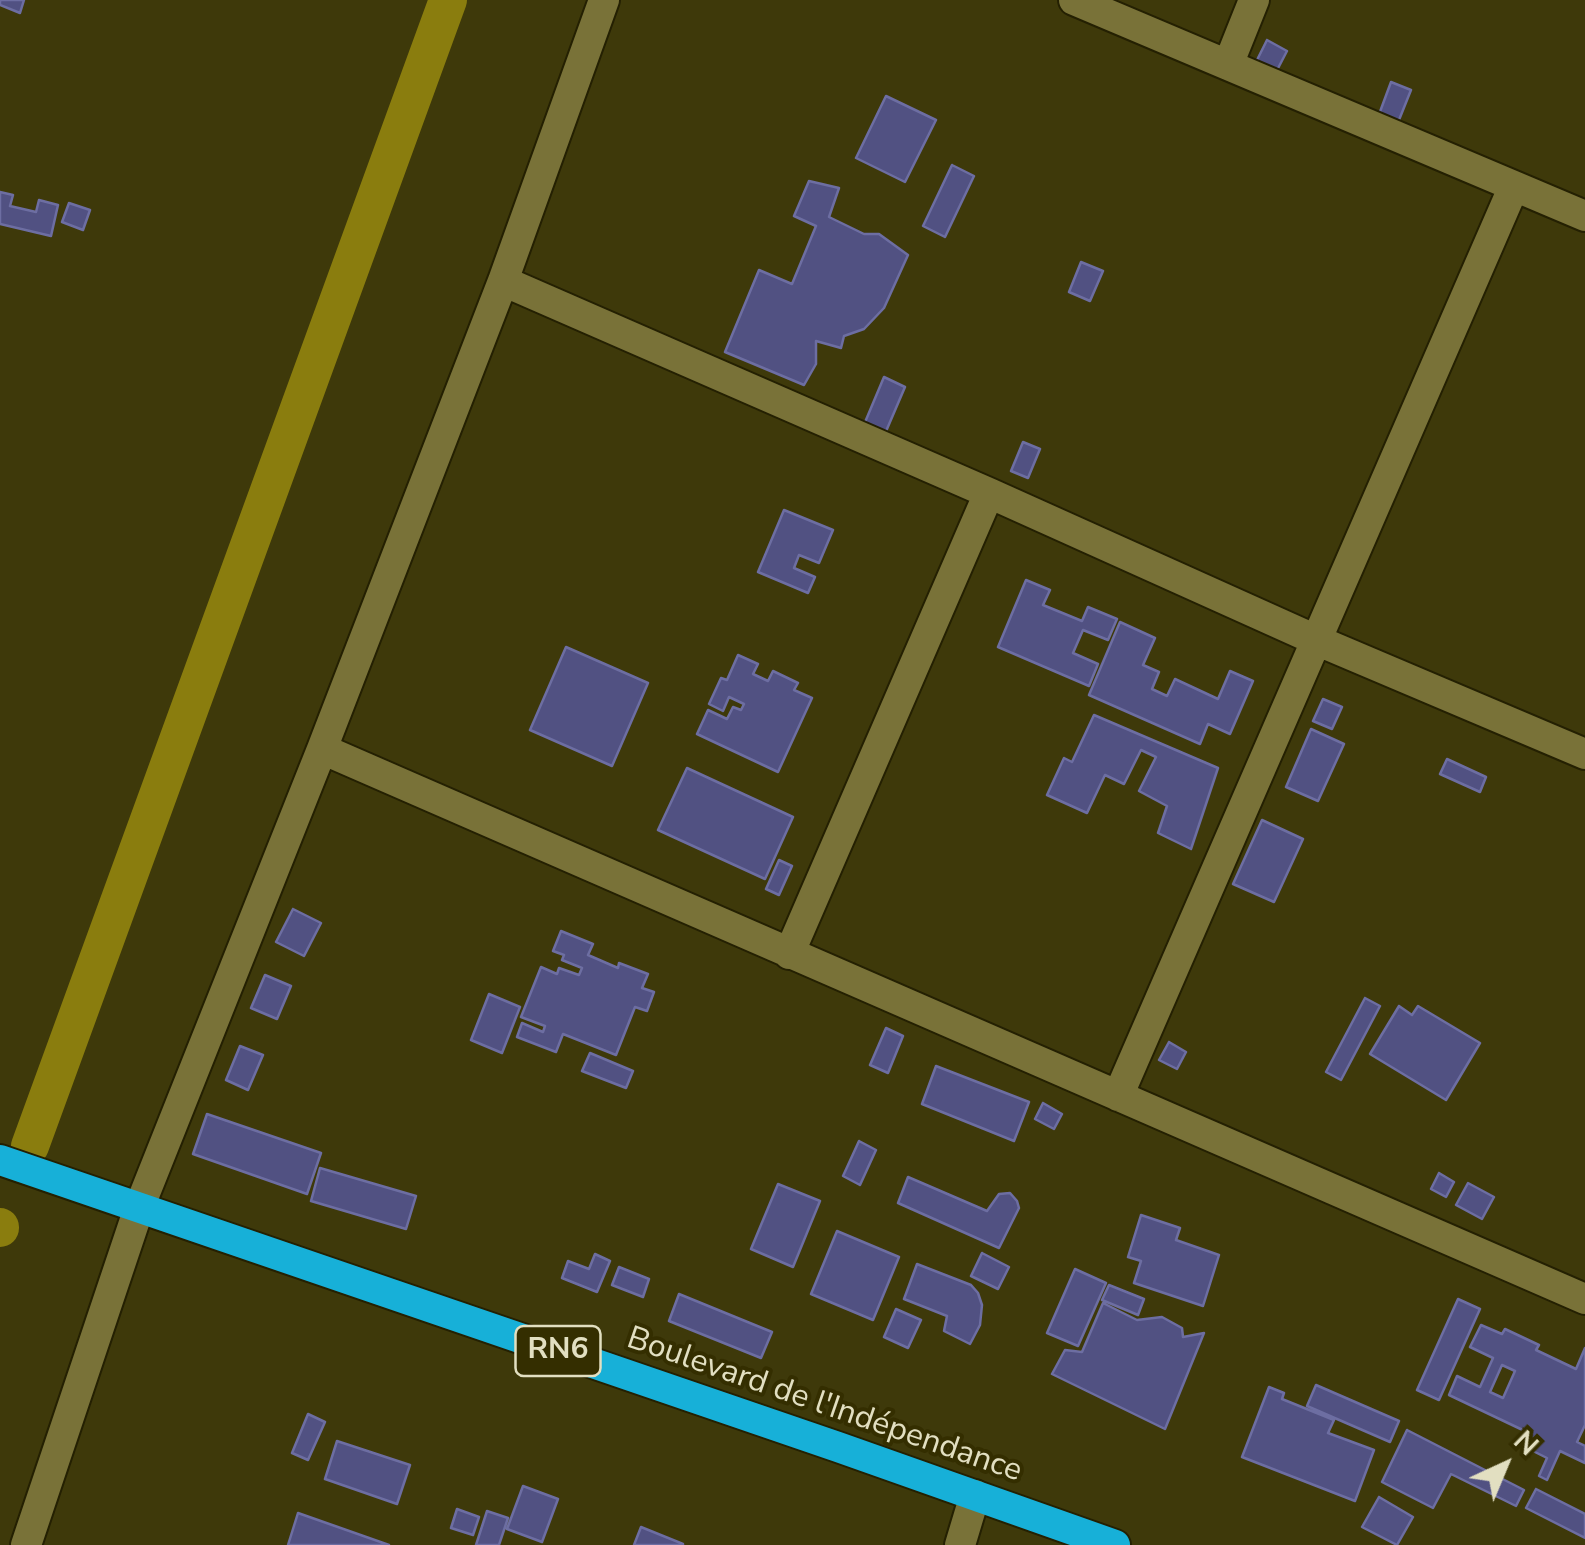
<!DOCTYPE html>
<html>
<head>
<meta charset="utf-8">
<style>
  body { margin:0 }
  #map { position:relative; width:1585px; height:1545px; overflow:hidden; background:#3e390a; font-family:"Nunito Sans",sans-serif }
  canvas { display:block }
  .north { position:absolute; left:1455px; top:1415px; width:100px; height:100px; -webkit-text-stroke:8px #342e00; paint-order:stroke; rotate:44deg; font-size:28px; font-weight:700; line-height:40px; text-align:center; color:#e2dfc1 }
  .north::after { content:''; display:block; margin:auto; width:35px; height:45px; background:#e2dfc1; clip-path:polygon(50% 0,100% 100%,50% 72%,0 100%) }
</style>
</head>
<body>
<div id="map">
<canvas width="1585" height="1545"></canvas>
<div class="north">N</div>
</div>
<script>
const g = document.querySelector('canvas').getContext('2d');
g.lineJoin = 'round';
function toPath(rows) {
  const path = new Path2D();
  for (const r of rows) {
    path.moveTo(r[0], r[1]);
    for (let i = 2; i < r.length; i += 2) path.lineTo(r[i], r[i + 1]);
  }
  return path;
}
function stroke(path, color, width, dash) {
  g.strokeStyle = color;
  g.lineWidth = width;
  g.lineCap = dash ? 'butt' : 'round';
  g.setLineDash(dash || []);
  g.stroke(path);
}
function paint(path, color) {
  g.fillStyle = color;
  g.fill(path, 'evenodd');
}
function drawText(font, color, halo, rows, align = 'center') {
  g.font = font + ' "Nunito Sans",sans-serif';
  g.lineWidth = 8;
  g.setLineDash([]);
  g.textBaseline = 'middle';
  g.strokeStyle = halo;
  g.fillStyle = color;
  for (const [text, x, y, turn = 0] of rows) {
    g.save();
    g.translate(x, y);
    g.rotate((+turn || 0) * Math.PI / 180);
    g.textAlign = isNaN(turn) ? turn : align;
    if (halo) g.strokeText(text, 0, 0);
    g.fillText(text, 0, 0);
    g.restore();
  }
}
stroke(toPath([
  [30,1146,448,0],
  [0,1228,0,1227]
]), '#8a7d0e', 38);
const building = toPath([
  [0,0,24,0,20,13,0,5,0,0],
  [1267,40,1287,51,1274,76,1254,66,1267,40],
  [1391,82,1411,90,1393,135,1374,128,1391,82],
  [886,96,936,120,905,182,856,158,886,96],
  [952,165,974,176,945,237,923,226,952,165],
  [809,181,839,188,829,217,864,234,879,234,908,255,884,308,864,329,844,336,841,348,816,341,816,364,804,385,725,352,759,270,792,284,816,226,794,216,809,181],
  [0,192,13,195,10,206,36,212,39,200,58,205,51,236,0,224,0,192],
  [69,203,90,210,83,230,62,222,69,203],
  [1081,262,1103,271,1090,301,1069,292,1081,262],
  [884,377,905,387,884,436,863,427,884,377],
  [1023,442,1040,449,1028,478,1011,471,1023,442],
  [784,510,833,530,819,563,799,555,794,568,815,577,808,593,758,572,784,510],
  [1026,580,1050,590,1043,605,1082,621,1088,607,1117,619,1108,640,1083,630,1073,653,1098,664,1089,686,998,647,1026,580],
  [1120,622,1155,638,1143,665,1159,672,1152,689,1167,696,1175,679,1218,699,1230,671,1253,681,1230,734,1208,724,1200,744,1089,695,1120,622],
  [566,647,648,683,612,766,530,730,566,647],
  [738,655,758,664,753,674,768,681,773,671,798,683,794,690,812,698,778,772,697,734,708,710,727,719,733,707,741,710,744,704,729,697,723,711,709,704,721,678,727,680,738,655],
  [1323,699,1342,707,1332,729,1313,721,1323,699],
  [1094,715,1218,768,1191,849,1158,833,1167,806,1139,791,1156,757,1141,750,1124,784,1105,775,1087,813,1047,795,1064,758,1072,762,1094,715],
  [1311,729,1344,744,1318,801,1286,787,1311,729],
  [1447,759,1486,777,1480,792,1440,774,1447,759],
  [687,768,793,817,765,879,658,830,687,768],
  [1262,820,1303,839,1274,902,1233,884,1262,820],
  [779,860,792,866,779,895,766,889,779,860],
  [293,909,321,923,304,956,276,942,293,909],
  [561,931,593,944,588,955,618,968,619,963,648,974,642,988,654,992,647,1011,635,1007,616,1055,563,1034,556,1052,517,1037,522,1023,543,1032,545,1026,521,1017,541,967,557,974,559,968,579,975,582,968,562,960,564,955,553,951,561,931],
  [265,975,291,986,277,1019,251,1008,265,975],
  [489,994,520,1007,502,1053,471,1040,489,994],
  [1365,998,1380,1006,1341,1080,1326,1072,1365,998],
  [1399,1006,1412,1015,1418,1006,1480,1043,1446,1100,1370,1054,1399,1006],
  [886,1028,903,1036,888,1073,870,1065,886,1028],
  [1169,1042,1186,1052,1177,1069,1159,1060,1169,1042],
  [240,1046,263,1055,248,1090,226,1080,240,1046],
  [590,1053,633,1071,626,1088,582,1071,590,1053],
  [936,1066,1029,1102,1014,1141,922,1104,936,1066],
  [1043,1103,1062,1114,1054,1129,1035,1119,1043,1103],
  [207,1114,321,1153,307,1194,193,1154,207,1114],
  [859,1141,876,1150,860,1185,843,1176,859,1141],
  [320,1168,416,1196,406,1229,311,1201,320,1168],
  [1439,1173,1454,1182,1446,1197,1431,1189,1439,1173],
  [908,1177,987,1211,999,1194,1010,1193,1017,1201,1019,1208,999,1248,898,1203,908,1177],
  [1468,1183,1494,1197,1482,1219,1456,1205,1468,1183],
  [778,1184,820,1201,793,1267,751,1249,778,1184],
  [1141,1215,1180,1228,1176,1240,1219,1255,1203,1306,1134,1283,1141,1261,1128,1257,1141,1215],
  [837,1231,899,1257,873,1320,811,1294,837,1231],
  [982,1253,1009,1267,998,1289,971,1276,982,1253],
  [595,1254,610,1261,597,1292,562,1278,568,1261,589,1269,595,1254],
  [917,1264,971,1285,978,1293,982,1305,980,1325,970,1344,944,1331,947,1316,904,1299,917,1264],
  [619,1267,649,1279,643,1297,612,1285,619,1267],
  [1075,1269,1106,1283,1078,1346,1047,1333,1075,1269],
  [1109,1285,1144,1299,1138,1315,1102,1300,1109,1285],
  [679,1294,772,1332,761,1358,669,1321,679,1294],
  [1458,1299,1480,1309,1439,1400,1417,1390,1458,1299],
  [1103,1303,1137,1320,1162,1317,1182,1328,1183,1337,1204,1333,1165,1429,1052,1374,1065,1350,1082,1352,1103,1303],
  [896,1309,921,1320,908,1348,884,1337,896,1309],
  [1481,1325,1502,1334,1505,1329,1539,1345,1536,1350,1576,1369,1585,1348,1585,1425,1577,1442,1585,1446,1585,1463,1560,1451,1547,1480,1539,1476,1547,1458,1523,1446,1529,1433,1449,1395,1457,1376,1480,1387,1493,1358,1470,1347,1481,1325],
  [1502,1365,1515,1371,1503,1398,1490,1392,1502,1365],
  [1316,1385,1399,1421,1390,1442,1307,1406,1316,1385],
  [1269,1387,1284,1393,1282,1399,1334,1420,1328,1433,1374,1450,1355,1501,1242,1457,1269,1387],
  [308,1414,325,1422,308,1460,292,1453,308,1414],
  [1407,1430,1524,1490,1516,1506,1451,1474,1433,1508,1382,1482,1407,1430],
  [337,1441,410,1465,397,1504,325,1479,337,1441],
  [523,1486,558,1499,542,1542,507,1529,523,1486],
  [1536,1489,1585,1514,1585,1538,1526,1508,1536,1489],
  [1379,1497,1413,1517,1397,1545,1362,1527,1379,1497],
  [457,1509,479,1517,473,1535,451,1528,457,1509],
  [487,1511,508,1518,499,1545,476,1545,487,1511],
  [298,1513,389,1545,288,1545,298,1513],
  [641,1527,683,1544,683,1545,634,1545,641,1527]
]);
paint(building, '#515182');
stroke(building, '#6d6ea2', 2.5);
const street = toPath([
  [1074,0,1585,216],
  [1228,65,1254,0],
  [503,281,989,493,1316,640,1585,754],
  [322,749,1585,1299],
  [789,954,989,493],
  [1118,1096,1514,186],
  [26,1545,139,1208,322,749,503,281,604,0],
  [960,1545,975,1495]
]);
const highway = toPath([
  [0,1160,838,1447,1115,1545]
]);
stroke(street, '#242002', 34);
stroke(highway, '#242002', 34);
stroke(street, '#797238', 30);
stroke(highway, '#17b0d8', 30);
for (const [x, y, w] of [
  [558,1351,85]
]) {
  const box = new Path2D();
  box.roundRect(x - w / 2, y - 25, w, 50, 8);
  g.fillStyle = '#342e00';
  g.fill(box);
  stroke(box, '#e2dfc1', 2.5);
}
drawText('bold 30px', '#e2dfc1', null, [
  ["RN6",558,1351]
]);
drawText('32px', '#e2dfc1', '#342e00', [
  ["Boulevard de l'Indépendance",824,1406,19]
]);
</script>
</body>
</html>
